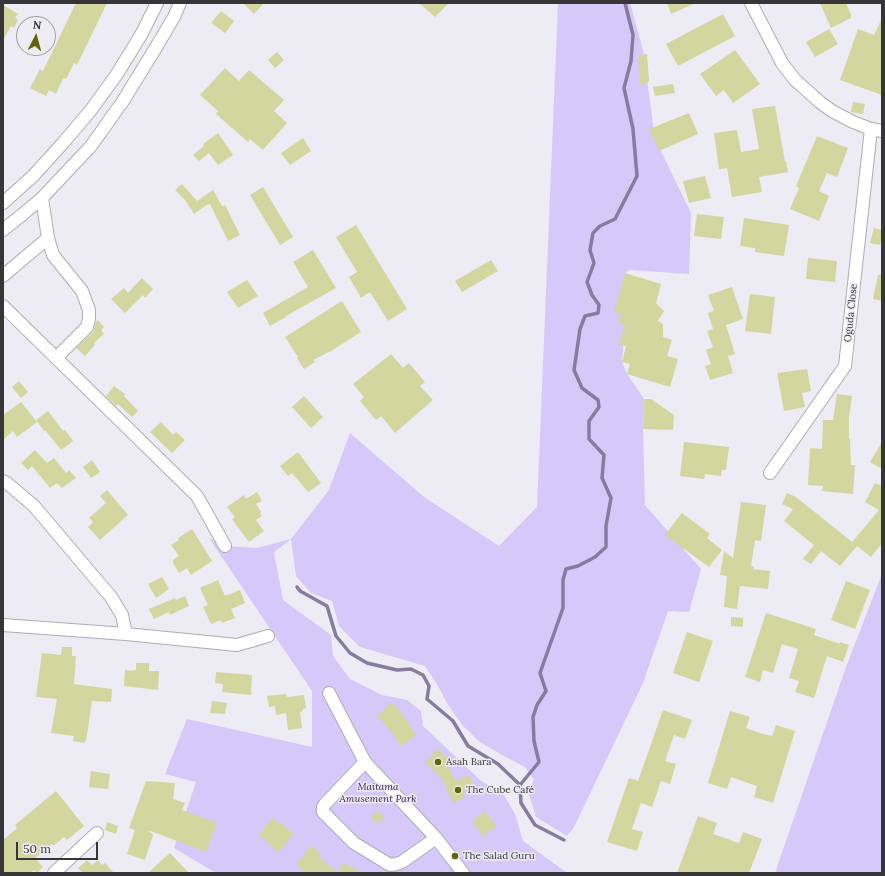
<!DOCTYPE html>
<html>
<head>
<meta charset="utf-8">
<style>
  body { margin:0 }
  #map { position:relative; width:885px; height:876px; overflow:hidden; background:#edebf3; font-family:Lora,serif }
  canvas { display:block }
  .frame { position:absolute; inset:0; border:4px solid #363538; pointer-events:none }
  .north { position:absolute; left:16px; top:16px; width:40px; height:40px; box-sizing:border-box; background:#edebf3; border:1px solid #a4a2a8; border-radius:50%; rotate:6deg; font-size:11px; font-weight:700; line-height:16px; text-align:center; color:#363538 }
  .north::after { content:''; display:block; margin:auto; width:14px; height:18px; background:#636600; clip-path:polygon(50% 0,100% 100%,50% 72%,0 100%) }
  .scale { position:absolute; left:16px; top:842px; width:82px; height:18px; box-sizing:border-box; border:2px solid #363538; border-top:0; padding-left:5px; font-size:12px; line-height:14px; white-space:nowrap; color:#363538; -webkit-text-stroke:3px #edebf3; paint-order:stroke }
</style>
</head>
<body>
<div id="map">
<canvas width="885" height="876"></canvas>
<div class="frame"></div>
<div class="north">N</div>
<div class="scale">50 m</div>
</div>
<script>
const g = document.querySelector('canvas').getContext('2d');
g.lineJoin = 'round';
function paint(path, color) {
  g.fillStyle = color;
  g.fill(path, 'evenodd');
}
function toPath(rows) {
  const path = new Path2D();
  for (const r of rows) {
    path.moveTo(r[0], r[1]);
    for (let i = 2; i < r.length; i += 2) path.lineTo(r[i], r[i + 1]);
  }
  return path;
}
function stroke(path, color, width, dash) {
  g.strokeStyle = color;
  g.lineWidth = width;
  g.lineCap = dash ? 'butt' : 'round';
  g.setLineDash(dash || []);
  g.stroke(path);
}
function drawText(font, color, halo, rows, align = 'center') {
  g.font = font + ' Lora,serif';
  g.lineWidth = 3;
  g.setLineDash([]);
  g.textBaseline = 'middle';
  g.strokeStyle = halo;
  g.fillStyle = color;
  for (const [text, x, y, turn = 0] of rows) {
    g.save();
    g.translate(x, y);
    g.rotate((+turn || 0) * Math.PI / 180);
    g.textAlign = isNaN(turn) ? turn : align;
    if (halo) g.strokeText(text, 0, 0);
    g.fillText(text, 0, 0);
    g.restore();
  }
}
paint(toPath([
  [558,3,630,3,643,50,655,139,691,213,689,274,630,270,625,273,621,314,625,325,622,362,627,374,644,399,643,429,645,505,701,569,689,612,668,611,643,683,574,827,567,836,536,817,528,791,534,780,525,767,502,755,480,742,462,725,447,703,437,684,425,666,360,647,339,626,332,601,311,593,296,576,291,539,274,552,283,600,331,635,333,656,350,679,382,695,407,700,421,711,423,726,480,780,504,795,515,814,523,841,566,872,566,873,216,873,174,848,196,782,165,774,187,719,312,747,312,691,209,538,226,546,257,548,291,539,329,490,350,433,424,497,499,546,537,507],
  [882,574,882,873,775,873,846,667]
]), '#d7c8fa');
stroke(toPath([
  [297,587,300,591,327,606,336,636,350,653,367,663,397,670,411,669,423,675,429,686,427,699,453,721,468,746,498,764,520,785,521,803,535,825,564,840],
  [520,785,539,762,534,741,533,717,537,705,546,691,540,673,563,608,563,580,566,569,578,566,595,557,606,547,606,526,611,498,602,478,604,455,589,439,589,421,599,407,598,400,582,388,574,370,580,329,585,316,598,313,599,305,592,295,587,282,594,263,590,250,593,233,600,226,615,219,637,176,633,129,624,88,631,61,633,35,625,3]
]), '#867ca0', 3.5);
paint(toPath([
  [76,3,107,3,77,65,74,63,66,79,63,78,56,94,49,90,46,96,30,88,40,69,43,71],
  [243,3,264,3,254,14],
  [419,3,449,3,435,17],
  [667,3,696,3,671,14],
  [820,3,846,3,851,15,851,18,831,28],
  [3,5,18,14,15,18,18,20,14,28,11,26,3,40],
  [221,11,234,21,225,33,211,23],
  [723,14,735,36,678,66,666,44],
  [882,18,882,95,840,80,858,29,874,35],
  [829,29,838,44,815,57,806,42],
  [735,50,760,84,733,103,724,90,716,96,700,74],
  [277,52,284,60,275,68,268,60],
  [647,54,649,81,640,86,638,55],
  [225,68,239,81,249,70,284,100,274,111,287,123,263,150,250,139,248,142,216,114,218,111,200,95],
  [673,84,675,93,655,96,653,87],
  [853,102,865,104,863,114,851,112],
  [775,106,785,161,786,161,788,172,759,177,762,192,732,197,727,168,719,169,714,133,737,130,741,152,759,149,752,109],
  [689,113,698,134,659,151,649,129],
  [218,133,233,155,218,165,209,153,199,161,193,155,204,146,203,144],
  [817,136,848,148,837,177,827,173,819,191,829,196,819,221,790,209,799,188,796,186],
  [303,138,311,151,290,165,281,153],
  [705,176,711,198,689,203,683,181],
  [182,184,197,201,213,190,222,206,225,205,240,235,228,241,210,204,208,205,208,204,194,214,185,200,175,190],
  [263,187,293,237,280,245,250,195],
  [697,214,724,217,721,239,694,236],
  [744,218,789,225,784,256,755,252,755,248,740,246],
  [356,225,407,309,388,321,370,292,361,298,349,277,357,272,336,237],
  [874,228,882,230,882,235,880,245,870,243],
  [313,250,336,288,286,316,286,317,270,326,263,313,308,287,293,262],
  [808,258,837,261,835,282,806,279],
  [491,260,498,271,462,292,455,281],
  [625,273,661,284,656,303,664,311,658,321,663,324,663,337,672,340,667,356,678,359,670,387,627,374,630,364,622,362,626,346,619,344,625,325,618,323,621,314,614,312],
  [878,275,882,275,882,301,873,299],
  [142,278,153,289,145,298,143,295,125,313,111,299,124,288,128,293],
  [247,280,258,296,238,308,227,292],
  [732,287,743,319,726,325,735,354,728,356,733,373,710,380,705,366,711,364,706,350,713,347,707,331,713,329,708,313,714,311,708,295],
  [750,294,775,297,771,334,745,331],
  [342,301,361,332,331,351,313,360,315,362,304,369,297,358,298,357,285,337],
  [98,320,104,327,101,330,104,334,94,343,95,345,85,356,76,348,93,332,96,322],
  [391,354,403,368,409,363,425,382,420,386,433,400,395,433,381,416,376,420,360,401,364,397,353,384],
  [807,369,811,391,802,393,805,407,784,411,777,373],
  [19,381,28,392,21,398,12,387],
  [114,386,125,394,124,396,138,411,132,417,118,404,116,406,106,396],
  [837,394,852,396,849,417,849,439,850,439,851,465,855,465,853,494,822,491,823,486,808,485,810,448,822,449,823,420,833,420],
  [304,396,323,417,311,428,292,407],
  [644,399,651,399,674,415,673,430,643,429],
  [21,402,37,422,17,437,13,431,3,440,3,415],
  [48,411,63,431,65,430,73,441,61,450,45,430,44,431,36,420],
  [161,422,173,435,176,432,185,440,172,453,150,432],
  [684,442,729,447,726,470,722,470,721,476,705,474,704,479,680,476],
  [882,442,882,469,870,462],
  [35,450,47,463,54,458,66,473,69,470,76,478,62,488,57,483,50,488,32,466,28,470,21,463],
  [298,452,321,483,308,492,292,473,288,476,280,466],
  [92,460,100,472,91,478,83,467],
  [875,483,882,486,882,543,871,557,852,542,879,510,865,502],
  [107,490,128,515,100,540,88,527,93,522,89,518,106,503,100,496],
  [257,492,262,501,256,504,261,512,260,513,262,516,256,520,264,531,249,542,232,519,235,517,227,507,244,495,246,499],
  [787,493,796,497,857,546,840,566,821,551,811,564,803,559,814,545,784,521,793,509,782,504],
  [741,502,766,505,761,541,755,540,751,566,754,567,753,569,770,571,768,589,740,586,737,609,724,607,727,576,720,575,724,551,733,558],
  [682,513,710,534,707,538,722,550,709,567,665,535],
  [192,529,212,561,191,575,187,568,179,573,173,563,173,560,179,556,171,545,179,540,178,538],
  [162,577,169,589,156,598,148,584],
  [218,580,225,596,240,590,245,603,231,609,235,618,222,623,221,620,211,624,203,607,208,605,200,588],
  [846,581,870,590,855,629,831,620],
  [185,596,189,606,170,615,169,612,154,619,149,609,175,598,176,600],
  [766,613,816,629,814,635,840,644,840,642,849,645,843,662,827,656,814,698,795,692,799,681,789,678,798,649,782,644,773,673,763,670,760,682,745,677],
  [731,617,743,618,743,627,731,626],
  [687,632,713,641,699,682,673,673],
  [62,647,72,647,72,656,76,656,74,684,112,689,111,702,92,701,86,741,85,741,84,743,73,741,74,736,51,733,57,699,36,697,42,653,61,655],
  [136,663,149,663,149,671,159,671,158,690,124,686,125,670,133,671,133,670,136,670],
  [216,672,252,675,251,695,222,692,223,684,215,683],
  [286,694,287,697,304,695,306,708,303,709,303,711,300,712,302,728,288,730,286,713,276,715,275,706,269,707,267,696],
  [212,701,227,703,225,714,210,713],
  [392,703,408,721,407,722,416,735,401,746,395,738,396,737,377,716],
  [663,710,692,720,685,739,674,735,665,761,676,764,670,784,661,781,652,807,641,803,632,829,643,832,637,851,607,842,629,778,638,781],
  [730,711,750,717,746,728,763,734,772,736,776,725,795,731,773,803,754,797,757,786,731,777,727,789,708,783],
  [437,749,452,761,448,766,455,781,469,775,475,788,462,793,464,798,453,803,442,778,425,763],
  [91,771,110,774,108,789,89,787],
  [146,781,175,783,173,799,185,803,182,810,217,823,206,852,148,830,153,835,145,860,127,854,135,830,129,828],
  [56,791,84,826,67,840,64,837,53,846,52,844,35,858,43,867,37,873,34,870,30,873,3,873,3,840,17,828,15,825],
  [376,811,385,817,379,824,371,818],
  [485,811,496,826,483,836,472,821],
  [698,816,717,823,713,834,739,843,743,832,762,839,749,873,677,873],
  [272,818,282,825,282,824,294,834,278,852,259,835],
  [107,822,118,826,116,834,105,830],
  [312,845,321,855,319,857,338,873,343,863,364,873,306,873,296,864,306,853,305,852],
  [170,853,189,873,148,873,163,859],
  [87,860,92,865,98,860,102,865,105,863,114,873,83,873,78,868]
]), '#d3d79f');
const minor = toPath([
  [751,3,782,63,795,80,821,103,832,111,853,122,871,129,882,131],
  [42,198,48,238,53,255,82,291,89,310,89,319,87,327,56,358],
  [3,203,33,176,63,143,91,110,117,74,141,35,157,3],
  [3,230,23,214,42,198,91,146,123,101,155,49,174,17,180,3],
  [3,276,48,238],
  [3,306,197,496,225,546],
  [770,473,845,366,871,129],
  [3,481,7,483,34,506,111,597,122,615,126,634],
  [3,625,126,634,237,645,268,636],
  [329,693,365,762,436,838],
  [365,762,325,804,323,807,323,812,354,843,390,865,396,864,402,862,436,838,463,873],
  [54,873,97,833]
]);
stroke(minor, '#aeacb3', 14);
stroke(minor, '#fff', 12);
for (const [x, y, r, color] of [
  [438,762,4,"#636600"],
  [458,790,4,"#636600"],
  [455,856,4,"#636600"]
]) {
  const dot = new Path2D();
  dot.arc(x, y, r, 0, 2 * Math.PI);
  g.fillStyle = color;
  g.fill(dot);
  stroke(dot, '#edebf3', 1.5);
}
drawText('10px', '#363538', '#edebf3', [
  ["Oguda Close",851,313,-84]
]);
drawText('10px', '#363538', '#edebf3', [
  ["Asah Bara",446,762],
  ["The Cube Café",466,790],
  ["The Salad Guru",463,856]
], 'left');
drawText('italic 10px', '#3a225f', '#edebf3', [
  ["Maitama",378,787],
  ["Amusement Park",378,799]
]);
</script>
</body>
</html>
